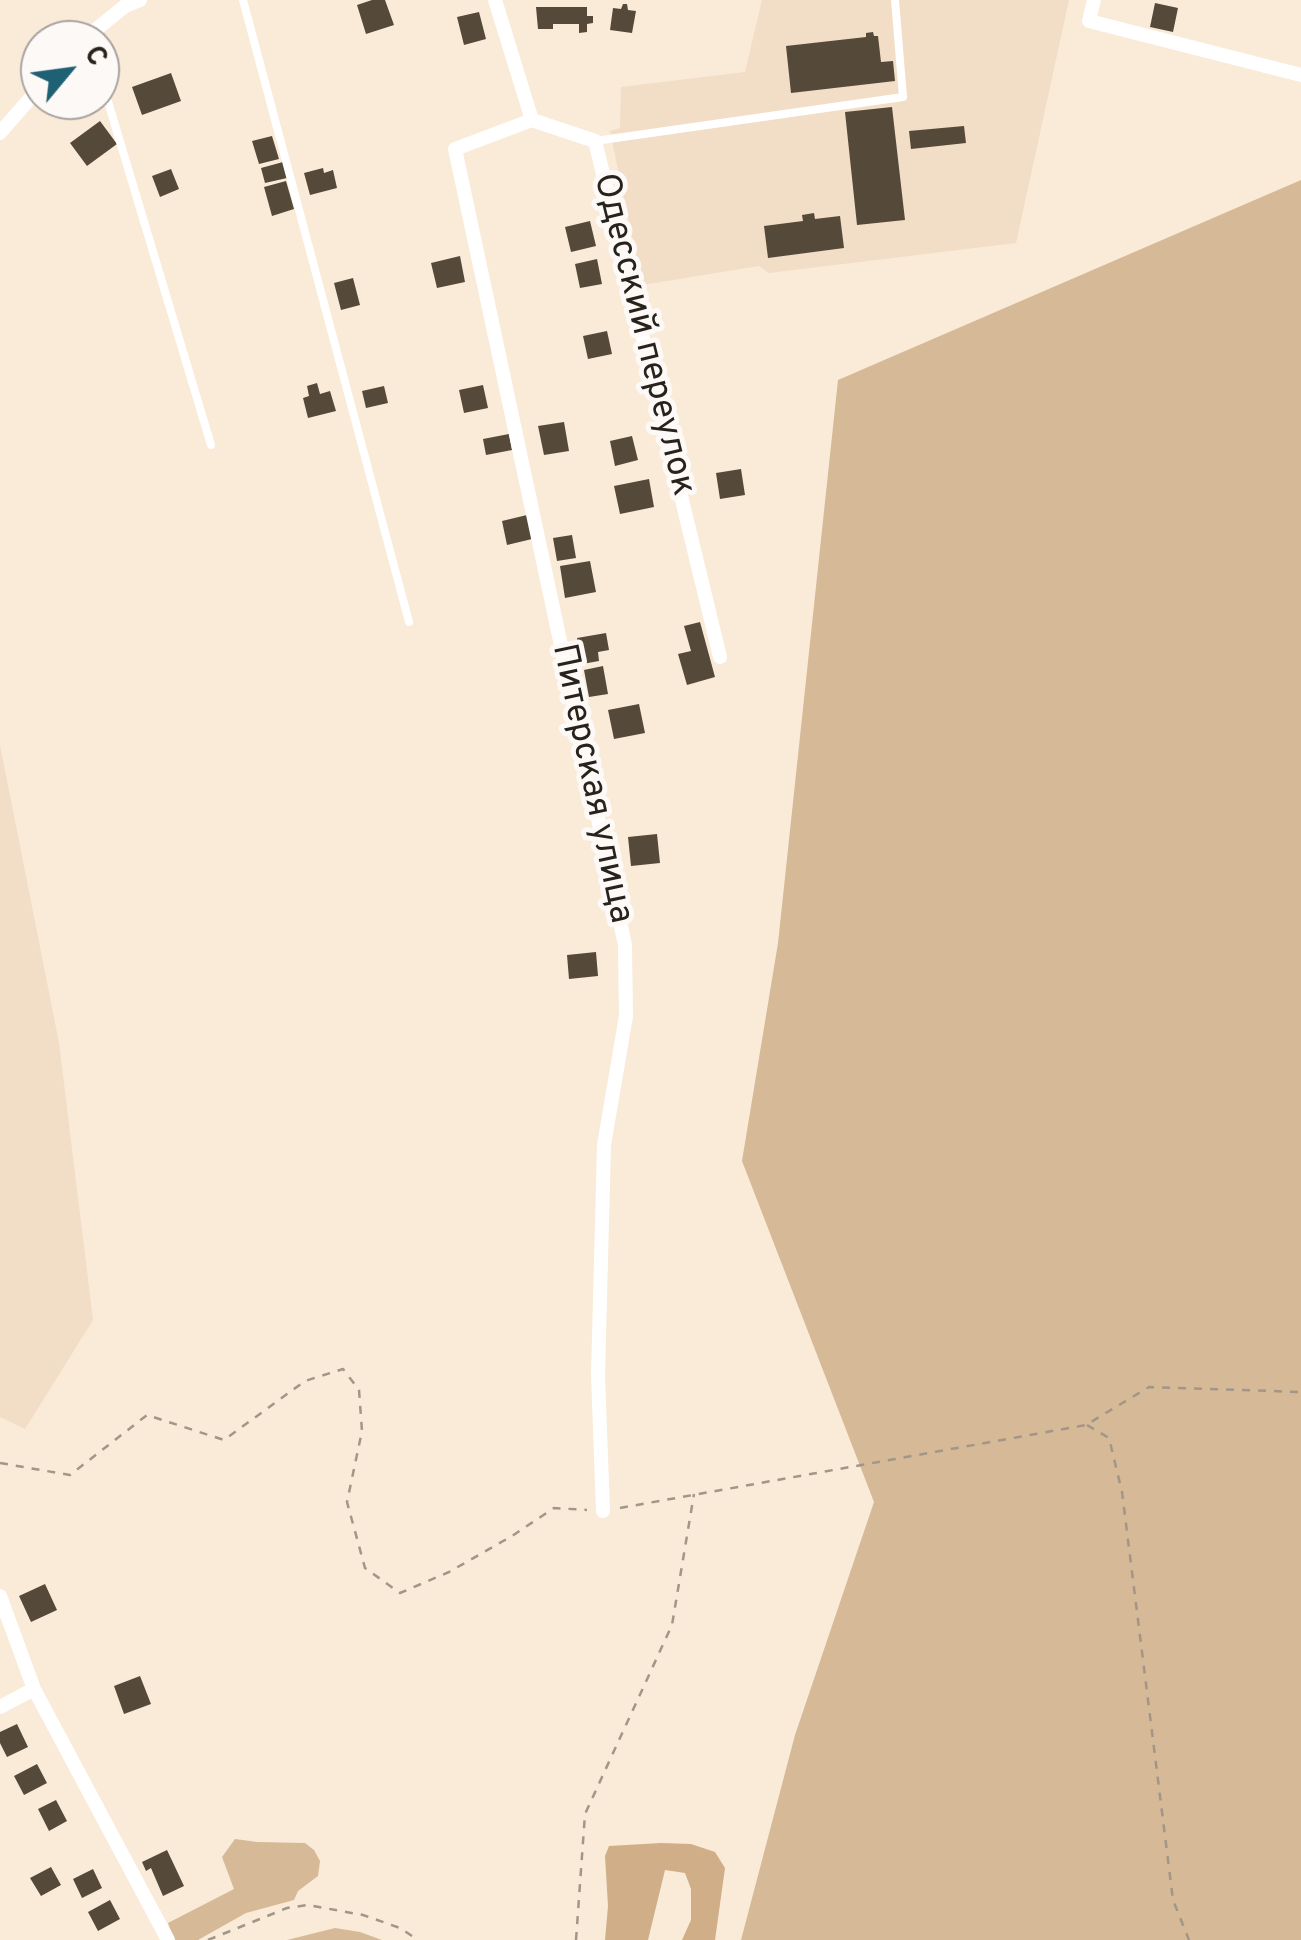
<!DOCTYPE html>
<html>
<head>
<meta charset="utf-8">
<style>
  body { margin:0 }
  #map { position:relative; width:1301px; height:1940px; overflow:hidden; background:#faead8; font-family:Overpass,sans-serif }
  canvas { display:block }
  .north { position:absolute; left:20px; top:20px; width:100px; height:100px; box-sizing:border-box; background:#fcf9f6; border:2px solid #a7a39f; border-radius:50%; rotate:61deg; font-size:28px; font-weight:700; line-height:40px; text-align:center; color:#28221c }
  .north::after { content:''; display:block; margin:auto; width:35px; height:45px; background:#1e6074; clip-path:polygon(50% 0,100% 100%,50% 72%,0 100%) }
</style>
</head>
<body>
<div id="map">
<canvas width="1301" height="1940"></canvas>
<div class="north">С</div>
</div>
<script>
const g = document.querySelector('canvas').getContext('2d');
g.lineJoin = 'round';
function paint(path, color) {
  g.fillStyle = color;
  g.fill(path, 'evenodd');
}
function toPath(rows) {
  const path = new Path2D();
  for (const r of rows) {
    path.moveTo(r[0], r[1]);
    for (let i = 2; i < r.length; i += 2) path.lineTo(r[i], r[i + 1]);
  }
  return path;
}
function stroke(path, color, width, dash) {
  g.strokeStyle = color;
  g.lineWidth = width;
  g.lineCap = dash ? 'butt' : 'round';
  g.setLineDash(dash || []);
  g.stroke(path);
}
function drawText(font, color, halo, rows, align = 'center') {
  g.font = font + ' Overpass,sans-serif';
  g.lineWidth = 10;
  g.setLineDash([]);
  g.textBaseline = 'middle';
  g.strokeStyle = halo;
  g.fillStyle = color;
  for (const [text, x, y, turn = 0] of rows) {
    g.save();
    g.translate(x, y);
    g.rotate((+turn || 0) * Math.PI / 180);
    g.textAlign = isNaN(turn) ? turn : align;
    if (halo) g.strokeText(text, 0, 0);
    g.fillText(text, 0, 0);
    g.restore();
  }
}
paint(toPath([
  [762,0,1069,0,1016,243,769,273,759,266,642,285,610,131,620,128,621,87,745,72],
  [0,745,59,1043,93,1320,25,1429,0,1417]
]), '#f2ddc6');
paint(toPath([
  [1301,180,1301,1940,741,1940,795,1735,874,1502,742,1161,778,943,838,380],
  [235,1839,257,1842,305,1843,314,1850,320,1861,318,1876,298,1891,294,1900,246,1913,198,1940,174,1940,168,1923,234,1889,222,1857],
  [335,1928,360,1932,382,1940,287,1940]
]), '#d6b996');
paint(toPath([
  [661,1843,691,1844,715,1852,725,1868,715,1940,682,1940,691,1920,691,1889,685,1873,665,1870,648,1940,605,1940,608,1906,605,1856,609,1846]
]), '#cfae88');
paint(toPath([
  [372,0,385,0,394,25,366,34,357,5],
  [1155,3,1178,8,1173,32,1150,27],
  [623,4,627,4,628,10,636,11,632,33,610,30,613,8,621,9],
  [536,7,587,7,587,16,593,16,593,23,587,24,587,32,579,33,579,24,553,24,553,29,538,29],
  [479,12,486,39,464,45,457,17],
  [873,32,874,36,878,36,881,62,893,61,895,81,791,93,786,46,866,37,866,33],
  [171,73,181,101,142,115,132,87],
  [892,107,905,220,857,225,845,112],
  [100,121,117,144,87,166,70,143],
  [964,126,966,143,911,149,909,131],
  [272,136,279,159,259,164,252,141],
  [283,162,287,178,265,183,261,168],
  [323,168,324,173,333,170,337,188,310,195,304,173],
  [171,169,179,189,160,197,152,176],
  [286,181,294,209,272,216,264,187],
  [814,213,815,219,840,216,844,248,768,258,764,226,803,221,802,215],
  [590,221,596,246,571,252,565,227],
  [460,256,465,282,437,288,431,263],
  [597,259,602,284,580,288,575,264],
  [353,278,360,305,341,310,334,283],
  [607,331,612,354,588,359,583,336],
  [317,383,320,394,330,391,336,411,308,418,303,398,309,396,307,386],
  [483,385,488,408,464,413,459,390],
  [384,386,388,403,366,408,362,391],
  [564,422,569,451,544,455,538,426],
  [509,434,512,450,486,455,483,439],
  [632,436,638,460,615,466,610,441],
  [741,469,745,495,720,499,716,473],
  [649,479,654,507,620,514,614,486],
  [527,515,532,539,507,545,502,521],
  [572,535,576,558,557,561,553,538],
  [590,561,596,592,565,598,560,566],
  [700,622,715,677,687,685,678,654,691,651,684,626],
  [606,633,609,650,598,652,599,661,582,664,577,638],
  [603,666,608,694,589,697,584,670],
  [639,704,645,733,614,739,608,710],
  [657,834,660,863,631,866,628,837],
  [596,952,598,976,569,979,567,955],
  [45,1584,57,1610,31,1622,19,1596],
  [140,1676,151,1704,124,1714,114,1686],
  [17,1724,28,1747,7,1757,0,1743,0,1732],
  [37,1764,47,1783,24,1795,14,1776],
  [56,1800,67,1821,49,1831,38,1809],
  [167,1850,184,1886,163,1896,151,1868,146,1871,142,1862],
  [51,1867,61,1885,41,1896,30,1878],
  [93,1869,102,1888,82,1898,73,1879],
  [110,1900,120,1919,98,1931,88,1912]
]), '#55493a');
stroke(toPath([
  [1087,1425,1109,1438,1122,1492,1173,1900,1189,1940],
  [0,1463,70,1475,147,1415,224,1440,305,1381,343,1369,359,1390,362,1431,347,1502,365,1568,400,1593,449,1572,512,1536,554,1508,587,1510],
  [620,1508,1086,1425,1149,1387,1301,1392],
  [208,1940,287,1908,308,1905,363,1915,400,1928,418,1940],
  [576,1940,585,1814,672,1625,694,1494]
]), '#a29689', 2.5, [8, 8]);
stroke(toPath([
  [243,0,409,622],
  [100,75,211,445],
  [595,141,903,97,895,0]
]), '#fff', 8);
stroke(toPath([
  [495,0,532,120,595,141,720,657],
  [1094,0,1089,21,1301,75],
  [83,40,125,6,140,0],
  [532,120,455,149,625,945,626,1016,604,1145,598,1375,603,1511],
  [0,133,40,87],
  [0,1596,34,1689,168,1940],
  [0,1707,34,1689]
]), '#fff', 14);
drawText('35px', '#28221c', '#fcf9f6', [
  ["Одесский переулок",642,335,76],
  ["Питерская улица",590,784,78]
]);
</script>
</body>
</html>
